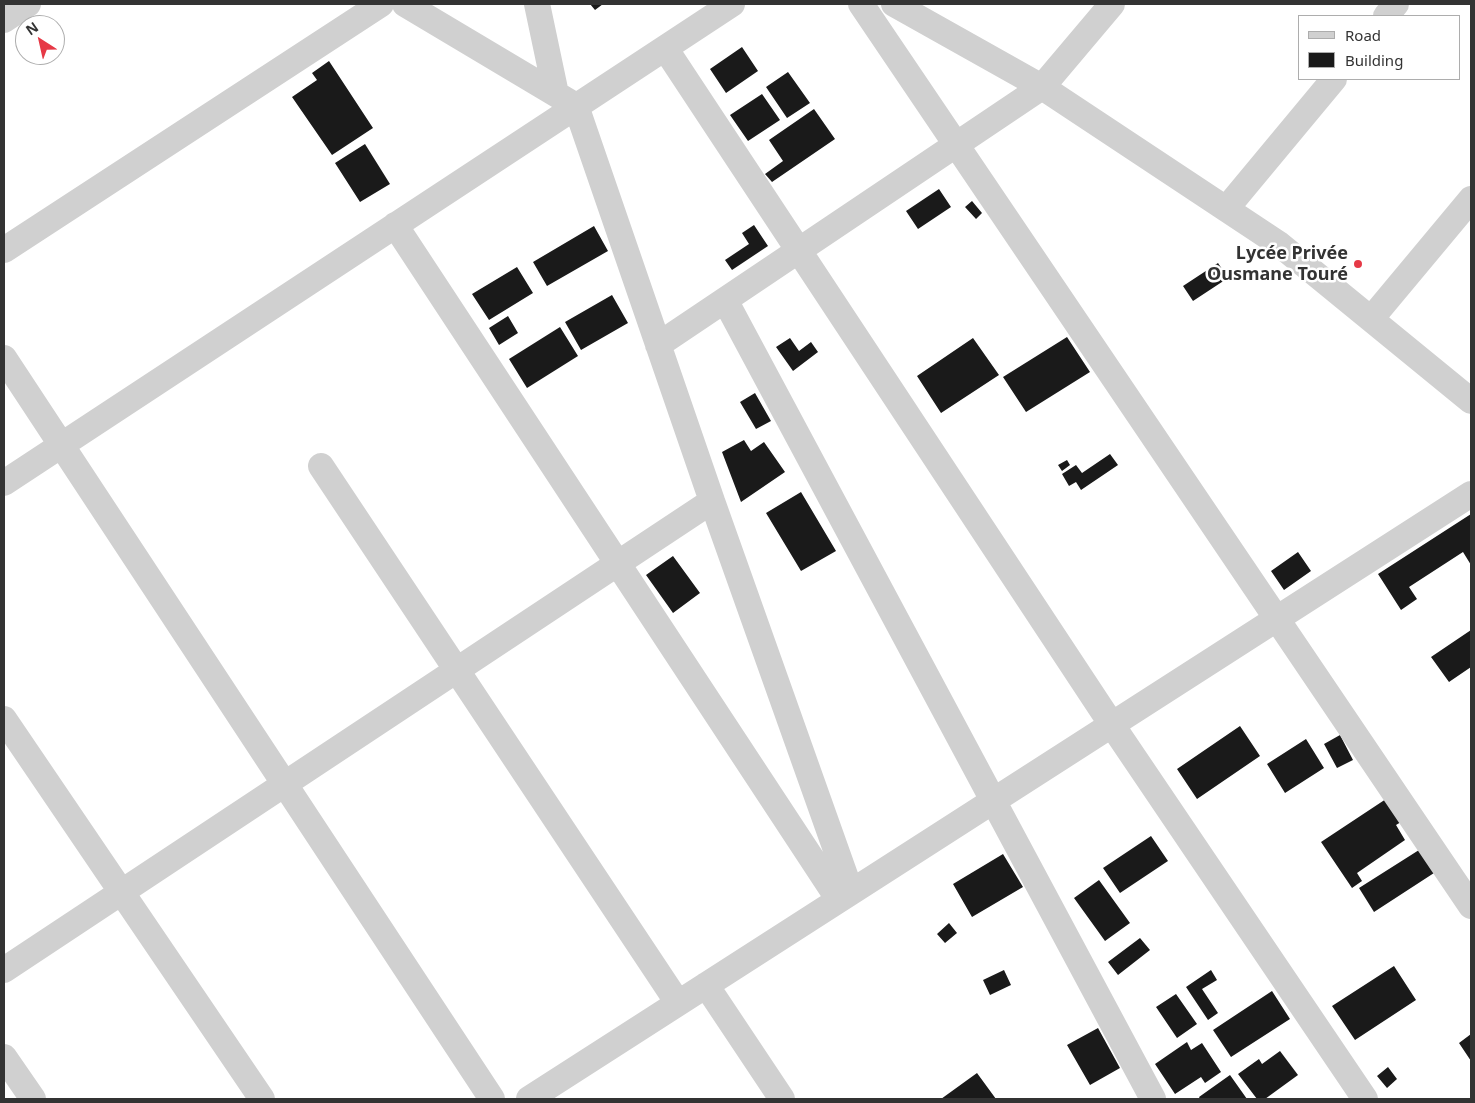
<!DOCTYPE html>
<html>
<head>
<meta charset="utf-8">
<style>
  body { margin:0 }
  #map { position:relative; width:1475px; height:1103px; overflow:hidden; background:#fff; font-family:"Noto Sans",sans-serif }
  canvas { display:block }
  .frame { position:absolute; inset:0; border:5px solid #333; pointer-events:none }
  .legend { position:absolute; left:1298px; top:15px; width:162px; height:65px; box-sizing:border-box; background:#fff; border:1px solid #adadad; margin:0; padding:6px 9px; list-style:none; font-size:15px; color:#333 }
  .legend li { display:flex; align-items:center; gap:10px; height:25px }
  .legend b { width:25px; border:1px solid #adadad }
  .north { position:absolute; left:15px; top:15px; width:50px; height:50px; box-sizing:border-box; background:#fff; border:1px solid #adadad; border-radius:50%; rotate:325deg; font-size:14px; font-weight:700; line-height:20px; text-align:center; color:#333 }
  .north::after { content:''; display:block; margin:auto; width:18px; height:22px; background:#e63946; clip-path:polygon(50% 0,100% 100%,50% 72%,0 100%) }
</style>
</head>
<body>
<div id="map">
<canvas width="1475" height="1103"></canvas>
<div class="frame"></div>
<ul class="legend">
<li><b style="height:6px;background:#d0d0d0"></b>Road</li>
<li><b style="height:14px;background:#1a1a1a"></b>Building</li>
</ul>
<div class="north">N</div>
</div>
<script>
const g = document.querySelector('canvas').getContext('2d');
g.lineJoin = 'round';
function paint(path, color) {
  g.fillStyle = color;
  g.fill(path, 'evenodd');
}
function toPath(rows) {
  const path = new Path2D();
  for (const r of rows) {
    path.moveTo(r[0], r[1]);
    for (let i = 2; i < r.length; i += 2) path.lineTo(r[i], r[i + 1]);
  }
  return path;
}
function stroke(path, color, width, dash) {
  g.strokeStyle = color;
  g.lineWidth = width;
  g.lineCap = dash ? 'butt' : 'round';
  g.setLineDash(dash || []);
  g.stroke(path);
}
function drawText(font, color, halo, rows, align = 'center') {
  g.font = font + ' "Noto Sans",sans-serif';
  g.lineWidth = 5;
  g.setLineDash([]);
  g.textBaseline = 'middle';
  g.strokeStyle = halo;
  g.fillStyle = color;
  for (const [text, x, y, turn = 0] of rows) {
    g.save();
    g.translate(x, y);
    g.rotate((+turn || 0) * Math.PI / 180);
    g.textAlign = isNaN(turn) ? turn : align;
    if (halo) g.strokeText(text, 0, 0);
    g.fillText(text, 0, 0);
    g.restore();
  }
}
paint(toPath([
  [590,4,603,4,595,10],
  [742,47,758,71,726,93,710,69],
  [329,61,373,128,332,155,292,97,317,80,312,73],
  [788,72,810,103,787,118,766,87],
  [762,94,780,120,748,141,730,115],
  [814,109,835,139,772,182,765,174,783,161,769,140],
  [365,144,390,184,360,202,335,163],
  [939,189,951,207,918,229,906,211],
  [972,201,982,213,976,219,965,207],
  [754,225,768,246,732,270,725,260,749,244,742,233],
  [594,226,608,251,547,286,533,262],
  [1218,263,1228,278,1193,301,1183,286],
  [517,267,533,293,489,320,472,294],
  [612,295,628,323,581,350,565,322],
  [508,316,518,333,499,345,489,328],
  [560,327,578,356,527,388,509,359],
  [1067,337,1090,372,1026,412,1003,377],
  [790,338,799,351,811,342,818,352,793,371,776,347],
  [973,338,999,375,941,413,917,376],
  [755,393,771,421,756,429,740,402],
  [744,440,751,451,764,442,785,472,741,502,722,452],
  [1110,454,1118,465,1081,490,1076,482,1069,486,1062,474,1076,465,1082,473],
  [1067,460,1070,465,1062,471,1058,465],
  [801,492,836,551,801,571,766,513],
  [1471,514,1471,565,1463,552,1409,587,1417,599,1401,610,1378,574],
  [1298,552,1311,571,1284,590,1271,571],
  [673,556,700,593,673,613,646,575],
  [1471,630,1471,667,1449,682,1431,657],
  [1240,726,1260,756,1197,799,1177,769],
  [1340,735,1353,760,1337,768,1324,744],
  [1306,739,1324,768,1285,793,1267,764],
  [1386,799,1401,822,1396,825,1405,840,1357,873,1362,881,1352,888,1321,842],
  [1151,836,1168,861,1120,893,1103,868],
  [1419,850,1434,873,1374,912,1359,888],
  [1003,854,1023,887,972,917,953,884],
  [1099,880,1130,923,1105,941,1074,898],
  [949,923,957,933,945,943,937,934],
  [1140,938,1150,950,1118,975,1108,962],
  [1394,966,1416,1000,1355,1040,1332,1006],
  [1004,970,1011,985,990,995,983,980],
  [1211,970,1217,980,1202,989,1218,1013,1208,1020,1186,987],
  [1272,991,1290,1019,1231,1057,1213,1030],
  [1176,994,1197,1024,1177,1038,1156,1007],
  [1098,1028,1120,1068,1090,1085,1067,1045],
  [1471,1034,1471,1061,1459,1043],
  [1187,1042,1191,1050,1202,1043,1221,1072,1205,1083,1201,1077,1175,1094,1155,1064],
  [1280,1051,1298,1075,1265,1099,1257,1099,1238,1074,1259,1059,1262,1064],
  [1388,1067,1397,1079,1387,1088,1377,1076],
  [977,1073,996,1099,941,1099],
  [1230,1075,1247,1099,1200,1099,1199,1097]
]), '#1a1a1a');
stroke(toPath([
  [405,4,576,106,712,501,851,892],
  [537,4,556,94],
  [861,4,1471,906],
  [894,4,1042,87,1279,244,1471,401],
  [1386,16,1396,4],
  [4,20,28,4],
  [665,48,1112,725,1365,1099],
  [1226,209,1334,79],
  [395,225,839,900],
  [4,250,381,4],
  [725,300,1153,1099],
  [1371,319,1471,199],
  [658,345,1042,87,1112,4],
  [4,358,492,1099],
  [321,466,678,1003],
  [4,483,732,4],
  [4,719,262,1099],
  [4,970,712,501],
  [706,985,782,1099],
  [4,1057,33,1099],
  [529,1099,1471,494]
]), '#d0d0d0', 26);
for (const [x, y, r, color] of [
  [1358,264,5,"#e63946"]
]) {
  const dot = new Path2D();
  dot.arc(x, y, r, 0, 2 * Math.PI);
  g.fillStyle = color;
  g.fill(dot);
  stroke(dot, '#fff', 2);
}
drawText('bold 18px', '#333', '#fff', [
  ["Lycée Privée",1348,254],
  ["Ousmane Touré",1348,275]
], 'right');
</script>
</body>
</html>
